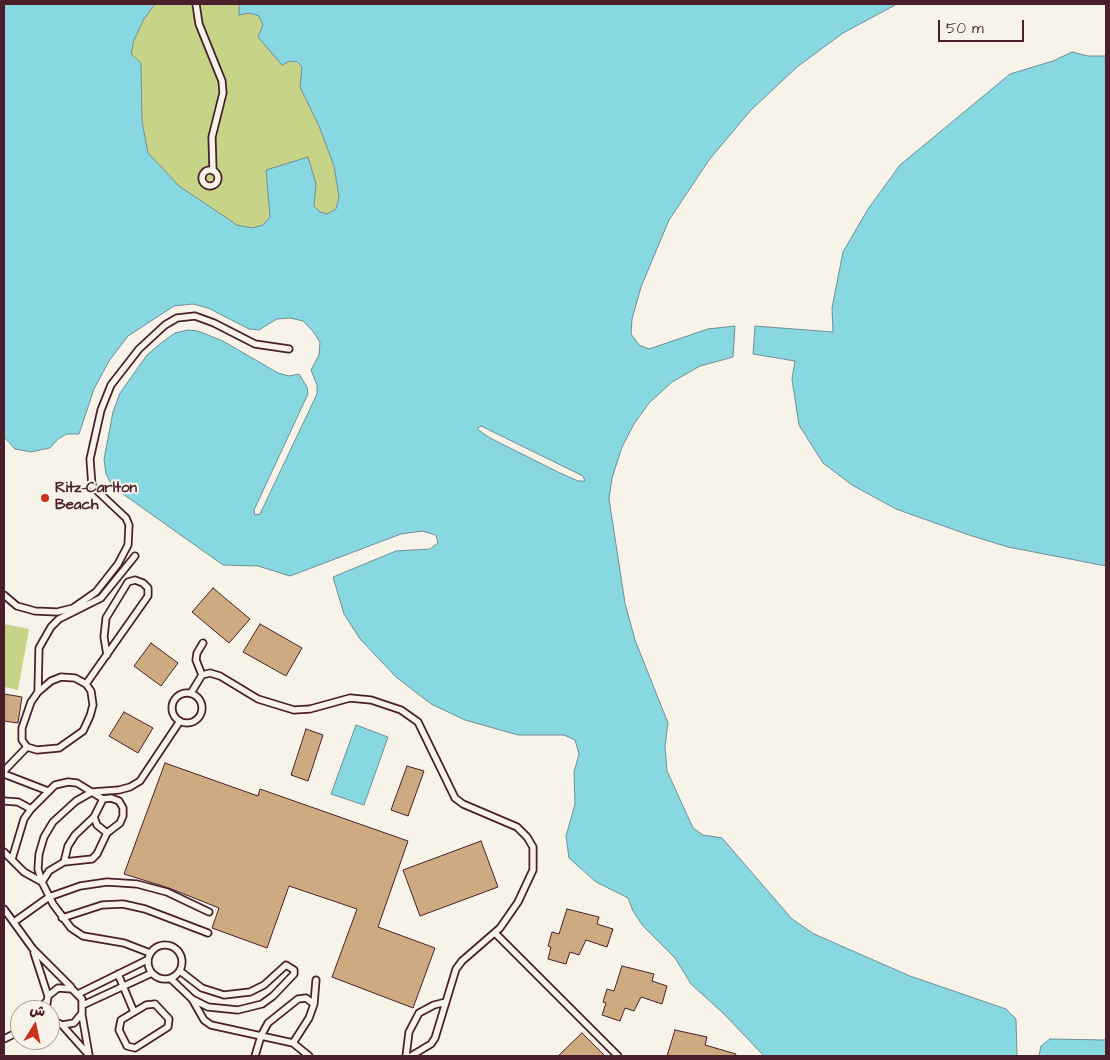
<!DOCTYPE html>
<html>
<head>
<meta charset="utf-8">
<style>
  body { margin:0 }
  #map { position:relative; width:1110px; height:1060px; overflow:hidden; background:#f7f3e8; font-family:"Architects Daughter","Playpen Sans Arabic",sans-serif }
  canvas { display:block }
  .frame { position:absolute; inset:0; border:5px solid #4a1f2b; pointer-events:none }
  .north { position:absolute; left:10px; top:1000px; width:50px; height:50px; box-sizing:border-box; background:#f7f3e8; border:1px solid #b29e9c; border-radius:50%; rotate:10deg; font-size:14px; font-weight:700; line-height:20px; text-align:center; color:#4a1f2b }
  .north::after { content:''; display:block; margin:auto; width:18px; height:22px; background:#c8321e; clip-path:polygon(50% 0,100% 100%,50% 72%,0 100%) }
  .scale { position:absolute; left:938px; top:20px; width:86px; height:22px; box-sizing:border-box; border:2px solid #4a1f2b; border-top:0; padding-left:6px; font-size:15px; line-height:18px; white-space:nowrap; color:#4a1f2b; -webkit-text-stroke:4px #f7f3e8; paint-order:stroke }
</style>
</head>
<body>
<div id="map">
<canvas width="1110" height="1060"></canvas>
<div class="frame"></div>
<div class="north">ش</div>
<div class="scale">50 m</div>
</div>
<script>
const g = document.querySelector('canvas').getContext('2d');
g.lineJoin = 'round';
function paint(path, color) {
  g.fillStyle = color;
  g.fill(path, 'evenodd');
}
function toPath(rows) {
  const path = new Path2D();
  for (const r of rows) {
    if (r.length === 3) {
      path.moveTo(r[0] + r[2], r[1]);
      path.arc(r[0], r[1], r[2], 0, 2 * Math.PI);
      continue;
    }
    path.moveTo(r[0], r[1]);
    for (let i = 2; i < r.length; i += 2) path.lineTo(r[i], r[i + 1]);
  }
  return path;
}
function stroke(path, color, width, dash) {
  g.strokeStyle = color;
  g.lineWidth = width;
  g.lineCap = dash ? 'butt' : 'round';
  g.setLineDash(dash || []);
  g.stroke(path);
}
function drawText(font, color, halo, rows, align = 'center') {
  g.font = font + ' "Architects Daughter",sans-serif';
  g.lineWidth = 4;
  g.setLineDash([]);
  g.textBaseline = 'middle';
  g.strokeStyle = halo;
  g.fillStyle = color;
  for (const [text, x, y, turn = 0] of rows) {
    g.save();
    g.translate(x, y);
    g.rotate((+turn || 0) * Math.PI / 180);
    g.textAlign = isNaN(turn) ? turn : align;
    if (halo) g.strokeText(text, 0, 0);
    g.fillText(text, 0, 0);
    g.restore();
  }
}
paint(toPath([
  [155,4,239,4,249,13,259,16,263,25,258,37,302,67,302,79,334,166,339,197,336,209,327,214,320,212,314,206,316,184,266,170,270,217,263,225,252,228,237,225,179,186,148,153,142,121,141,63,131,54,134,40,144,19],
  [4,624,29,629,18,690,4,687]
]), '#c7d386');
const water = toPath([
  [4,4,155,4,144,19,134,40,131,54,141,63,142,121,148,153,179,186,237,225,252,228,263,225,270,217,266,170,308,157,316,184,314,206,320,212,327,214,336,209,339,197,334,166,319,126,300,87,302,67,297,62,290,61,282,65,258,37,263,25,259,16,249,13,239,15,239,4,897,4,843,33,797,67,751,110,709,160,669,220,641,287,632,319,631,334,639,345,649,349,708,329,735,326,733,357,700,366,672,382,649,403,634,424,622,447,612,478,609,499,625,603,635,640,668,723,665,746,667,771,693,828,703,835,722,838,792,919,814,934,910,976,1006,1009,1016,1019,1017,1056,764,1056,724,1014,691,984,675,958,643,926,633,911,628,898,596,882,569,858,566,836,575,804,574,772,579,754,575,740,564,735,518,735,465,720,431,704,396,677,360,639,344,614,333,577,396,551,430,549,438,543,436,535,422,531,401,534,290,576,258,566,223,565,113,487,106,474,104,459,113,412,120,393,147,355,161,343,175,333,188,330,198,331,223,341,278,373,289,376,299,374,307,387,308,394,254,510,255,515,260,514,317,394,317,385,311,370,319,355,320,342,312,330,303,321,290,318,277,319,259,330,249,329,208,308,193,304,174,306,128,336,109,361,94,389,79,434,67,434,58,439,50,448,31,452,15,449,4,437,4,4],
  [481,426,583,476,585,481,578,481,560,473,490,438,477,429,481,426],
  [1072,52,1088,56,1106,56,1106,566,1008,547,969,535,896,509,852,485,823,463,799,425,792,379,795,361,753,354,755,326,833,332,832,308,843,252,868,209,900,165,1010,74,1053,61,1072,52],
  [356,725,388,737,364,805,331,794,356,725],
  [1050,1039,1106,1040,1106,1056,1039,1056,1041,1046,1050,1039]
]);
paint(water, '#87d8e0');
stroke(water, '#6f8e98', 1);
const building = toPath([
  [213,588,250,619,229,643,192,612,213,588],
  [260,624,302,648,286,676,243,652,260,624],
  [151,643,178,663,161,686,134,666,151,643],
  [4,694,22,697,18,723,4,721,4,694],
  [124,712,153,728,138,753,109,736,124,712],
  [306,729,323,735,308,781,291,775,306,729],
  [165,763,258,796,260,789,408,841,378,927,435,948,413,1008,332,977,357,909,289,886,267,948,212,928,219,908,169,888,124,874,165,763],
  [407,766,424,771,408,816,391,810,407,766],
  [481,841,498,887,420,916,403,870,481,841],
  [567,909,599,917,597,924,613,929,607,947,586,940,579,955,570,952,566,964,548,959,551,947,548,946,552,932,559,934,567,909],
  [622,966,654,974,652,981,667,986,662,1004,641,997,634,1011,625,1008,620,1021,602,1015,606,1003,603,1002,607,989,614,991,622,966],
  [675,1030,707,1037,705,1045,736,1054,735,1056,667,1056,675,1030],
  [582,1033,605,1056,558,1056,582,1033]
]);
paint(building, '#ceaa81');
stroke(building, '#4a1f2b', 1);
const lane = toPath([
  [196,4,199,24,222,81,223,93,212,137,213,171],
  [210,178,8],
  [4,595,17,606,35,611,57,612,73,608,96,592,118,564,128,545,129,525,126,518,92,486,90,459,101,410,111,385,139,349,165,325,177,318,195,316,214,323,255,344,289,349],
  [202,675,196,660,197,653,203,643],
  [61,677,75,678,86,684,91,691,93,705,90,716,83,731,59,748,37,750,27,747,22,740,22,728,31,702,38,692,51,681,61,677],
  [86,684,148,596,148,588,143,583,135,580,128,582,106,618,104,637,107,655],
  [38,692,39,648,51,627,59,619,101,598,135,556],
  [191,693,202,675,210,673,220,676,258,699,294,710,310,709,350,698,371,700,401,710,418,722,455,798,463,804,517,827,527,837,533,847,533,870,518,902,500,928,462,961,456,969,435,1038,431,1044,411,1056],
  [187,708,15],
  [4,771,27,747],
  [4,774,48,791],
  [111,798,119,801,123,808,123,816,120,823,107,833,97,854,92,859,64,862,68,846,75,835,94,817,103,799,111,798],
  [4,801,18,802,31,809],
  [94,817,97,825,107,833],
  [4,852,24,872,42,882,49,871,64,862],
  [12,859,24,819,31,809,55,785,68,782,77,783,103,799],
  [4,909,33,949,71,987],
  [62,918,102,905,123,904,145,909,208,933],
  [14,922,49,897,80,886,107,882,137,884,167,892,209,912],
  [495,933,618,1056],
  [165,962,17],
  [34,953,48,996],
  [150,953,124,943,83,936,71,928,53,904,42,882,38,869,39,854,44,837,53,822,76,801,92,792,119,790,130,787,140,781,180,721],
  [118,974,134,1012],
  [171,979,192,999,208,1007,238,1010,262,1004,273,996,294,974,294,970,286,965,264,985,250,992,224,995,202,988,180,971],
  [78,994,147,960],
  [192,999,204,1020,211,1025,293,1043,309,1056],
  [155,1004,169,1019,168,1027,135,1048,127,1046,119,1030,121,1020,146,1005,155,1004],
  [83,1005,152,973],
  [39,1010,46,1002],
  [46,1010,48,996,58,988,72,989,82,999,82,1013,74,1023,62,1025,50,1019],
  [82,1015,89,1055],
  [62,1025,87,1053],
  [4,1039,20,1031],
  [293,1043,309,1018,314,1004,316,980],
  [255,1056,261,1036,268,1023,298,999,306,998,314,1004],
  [406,1056,409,1032,419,1013,434,1005,446,1002]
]);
stroke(lane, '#4a1f2b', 9);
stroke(lane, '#f7f3e8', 5.5);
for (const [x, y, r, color] of [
  [45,498,5,"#c8321e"]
]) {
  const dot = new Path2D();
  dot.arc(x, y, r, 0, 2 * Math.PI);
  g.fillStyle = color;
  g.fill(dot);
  stroke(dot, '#f7f3e8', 2);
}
drawText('bold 15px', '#4a1f2b', '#f7f3e8', [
  ["Ritz-Carlton",55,489],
  ["Beach",55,506]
], 'left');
</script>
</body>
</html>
